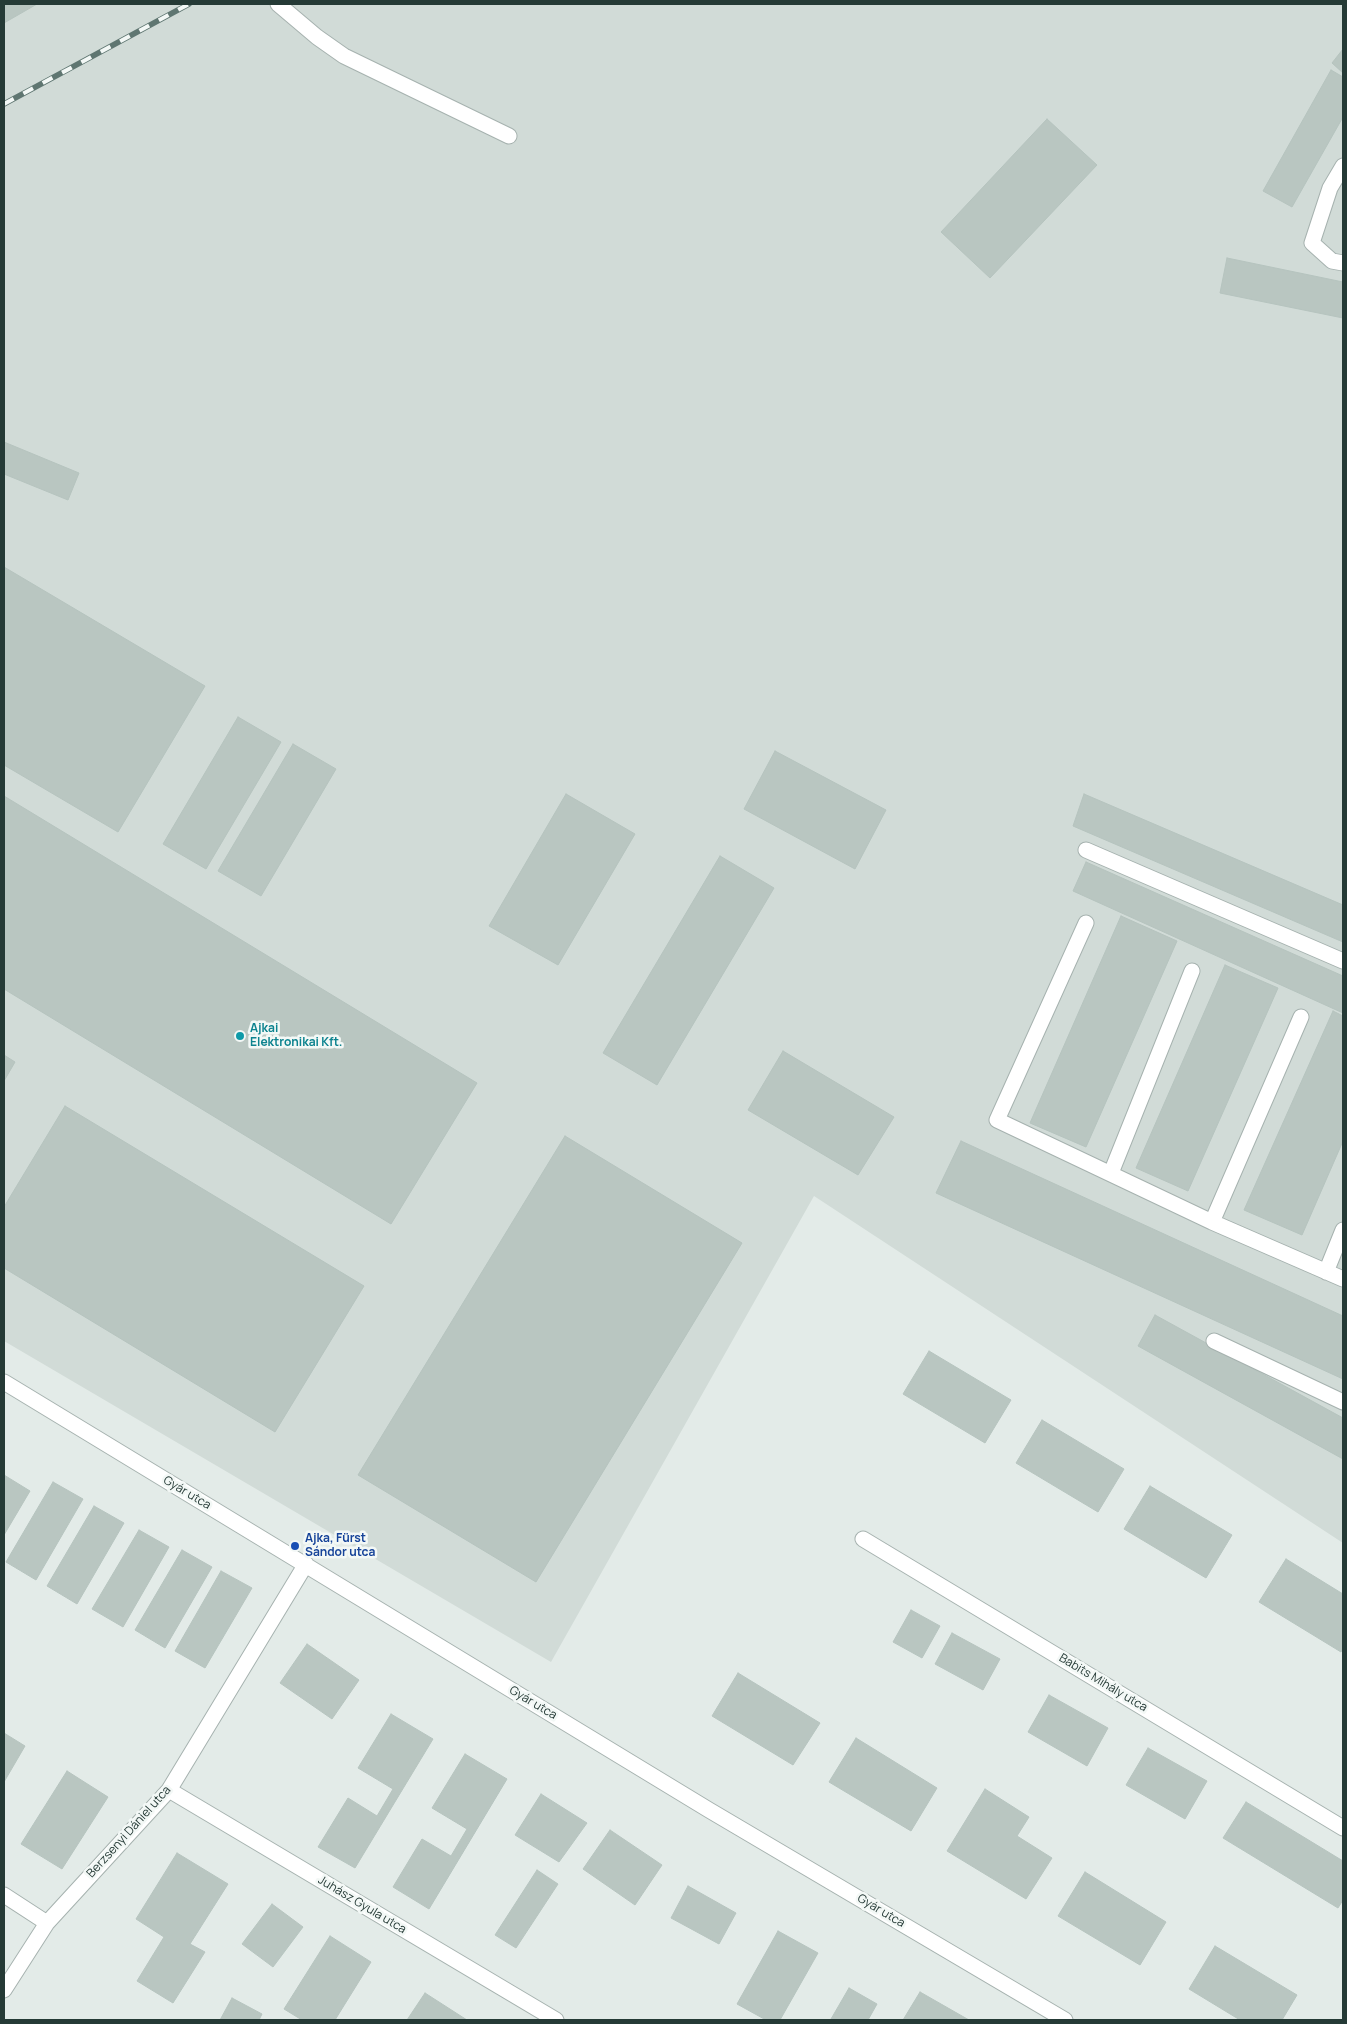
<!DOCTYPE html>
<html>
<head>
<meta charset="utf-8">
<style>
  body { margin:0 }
  #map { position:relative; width:1347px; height:2024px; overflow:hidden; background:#e3ebe8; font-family:Manrope,sans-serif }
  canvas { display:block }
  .frame { position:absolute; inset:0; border:5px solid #253a36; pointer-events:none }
</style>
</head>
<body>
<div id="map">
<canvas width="1347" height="2024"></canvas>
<div class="frame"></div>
</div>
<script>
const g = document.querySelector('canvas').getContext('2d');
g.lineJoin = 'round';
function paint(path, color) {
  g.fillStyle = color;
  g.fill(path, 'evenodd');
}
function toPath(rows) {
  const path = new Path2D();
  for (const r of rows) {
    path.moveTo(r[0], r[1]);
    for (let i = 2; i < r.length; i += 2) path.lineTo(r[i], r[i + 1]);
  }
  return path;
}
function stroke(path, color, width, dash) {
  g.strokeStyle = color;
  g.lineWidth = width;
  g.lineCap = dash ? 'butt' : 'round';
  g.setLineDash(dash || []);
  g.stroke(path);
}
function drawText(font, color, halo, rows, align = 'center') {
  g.font = font + ' Manrope,sans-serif';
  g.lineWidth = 5;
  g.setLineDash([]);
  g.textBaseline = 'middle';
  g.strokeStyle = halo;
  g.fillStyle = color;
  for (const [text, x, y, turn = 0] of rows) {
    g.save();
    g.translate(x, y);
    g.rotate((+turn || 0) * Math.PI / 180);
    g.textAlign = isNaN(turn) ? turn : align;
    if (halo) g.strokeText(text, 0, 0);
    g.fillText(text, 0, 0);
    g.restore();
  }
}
paint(toPath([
  [4,4,1343,4,1343,1543,814,1196,551,1662,4,1341]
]), '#d1dbd7');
const building = toPath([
  [4,4,37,4,4,23,4,4],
  [1343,49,1343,73,1332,63,1343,49],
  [1331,70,1343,77,1343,117,1292,207,1263,191,1331,70],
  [1047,119,1097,165,990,278,941,232,1047,119],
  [1227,258,1343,282,1343,318,1220,293,1227,258],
  [4,442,79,473,68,500,4,474,4,442],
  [4,567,205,686,118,832,4,765,4,567],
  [238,717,281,742,206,869,163,844,238,717],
  [293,744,336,769,261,896,218,871,293,744],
  [775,751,886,810,855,869,744,809,775,751],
  [566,794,635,834,558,965,489,926,566,794],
  [1084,794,1343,905,1343,942,1073,826,1084,794],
  [4,796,477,1083,391,1224,4,989,4,796],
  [720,856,774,888,657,1085,603,1053,720,856],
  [1086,862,1343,976,1343,1013,1073,891,1086,862],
  [1121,916,1177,941,1086,1147,1030,1123,1121,916],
  [1225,965,1278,988,1188,1191,1136,1168,1225,965],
  [1333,1011,1343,1016,1343,1141,1302,1235,1244,1210,1333,1011],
  [783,1051,894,1117,858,1175,748,1110,783,1051],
  [4,1055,15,1062,4,1081,4,1055],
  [65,1106,364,1286,275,1432,4,1268,4,1207,65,1106],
  [565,1136,742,1243,536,1582,358,1475,565,1136],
  [961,1141,1343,1316,1343,1379,936,1193,961,1141],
  [1155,1315,1343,1418,1343,1459,1138,1346,1155,1315],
  [929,1351,1011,1400,985,1443,903,1394,929,1351],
  [1042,1420,1124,1469,1098,1512,1016,1463,1042,1420],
  [4,1475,30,1491,4,1535,4,1475],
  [53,1482,83,1499,36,1580,6,1562,53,1482],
  [1150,1486,1232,1535,1206,1578,1124,1529,1150,1486],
  [94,1506,124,1523,77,1604,47,1586,94,1506],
  [139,1530,169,1547,123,1627,92,1609,139,1530],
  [182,1550,212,1567,165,1648,135,1630,182,1550],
  [1286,1559,1343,1594,1343,1648,1341,1652,1259,1602,1286,1559],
  [221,1571,252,1588,205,1668,175,1651,221,1571],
  [911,1610,940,1626,922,1658,893,1642,911,1610],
  [952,1633,1000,1659,983,1690,935,1664,952,1633],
  [307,1644,359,1680,332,1719,280,1683,307,1644],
  [738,1673,820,1723,793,1765,712,1716,738,1673],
  [1049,1695,1108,1728,1087,1766,1028,1732,1049,1695],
  [391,1714,433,1739,355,1868,318,1847,348,1798,377,1816,393,1789,358,1768,391,1714],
  [4,1733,25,1746,4,1782,4,1733],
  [856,1738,937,1788,911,1831,829,1782,856,1738],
  [1148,1748,1207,1781,1185,1819,1126,1785,1148,1748],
  [465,1754,507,1779,429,1909,393,1887,422,1839,451,1856,467,1829,432,1808,465,1754],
  [67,1771,108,1797,62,1869,21,1844,67,1771],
  [985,1789,1029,1817,1017,1836,1052,1858,1026,1899,947,1851,985,1789],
  [541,1794,587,1823,559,1862,515,1835,541,1794],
  [1246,1802,1343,1861,1343,1900,1338,1908,1223,1838,1246,1802],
  [610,1830,662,1865,635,1905,583,1869,610,1830],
  [177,1853,228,1884,190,1944,205,1952,173,2003,137,1981,164,1937,136,1919,177,1853],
  [537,1870,558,1884,516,1948,495,1935,537,1870],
  [1085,1872,1166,1922,1140,1965,1058,1916,1085,1872],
  [688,1886,736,1913,719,1944,671,1918,688,1886],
  [272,1904,303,1927,273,1967,242,1944,272,1904],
  [778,1931,818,1953,780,2020,766,2020,737,2004,778,1931],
  [330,1936,371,1962,335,2020,302,2020,284,2009,330,1936],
  [1215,1946,1297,1995,1282,2020,1240,2020,1189,1989,1215,1946],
  [849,1988,877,2004,868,2020,831,2019,849,1988],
  [920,1992,969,2020,903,2020,920,1992],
  [425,1993,467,2020,407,2020,425,1993],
  [232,1998,262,2014,259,2020,220,2020,232,1998]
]);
paint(building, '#b9c6c1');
stroke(building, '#b6c4bf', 1);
const minor = toPath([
  [278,4,317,37,344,56,509,136],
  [1343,166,1330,188,1312,243,1332,261,1343,263],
  [1086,850,1343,961],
  [1086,923,997,1120,1212,1222,1343,1279],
  [1111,1173,1192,971],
  [1212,1222,1301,1017],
  [1326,1272,1343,1230],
  [1214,1341,1343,1402],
  [4,1382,709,1810,1065,2020],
  [863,1539,1343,1828],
  [169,1790,556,2020],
  [4,1895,47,1923],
  [4,1990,47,1923,169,1790,306,1564]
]);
stroke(minor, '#a6b2af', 17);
stroke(minor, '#fff', 15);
const rail = toPath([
  [4,104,189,4]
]);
stroke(rail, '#5f7671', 5.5);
stroke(rail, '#f3f8f6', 4, [11]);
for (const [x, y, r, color] of [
  [240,1036,5,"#0f9aa8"],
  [295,1546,5,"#1a4fb4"]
]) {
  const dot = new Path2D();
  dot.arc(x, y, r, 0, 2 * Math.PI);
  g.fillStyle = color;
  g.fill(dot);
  stroke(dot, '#f3f8f6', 2);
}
drawText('bold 12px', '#0d838f', '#f3f8f6', [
  ["Ajkai",250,1029],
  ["Elektronikai Kft.",250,1043]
], 'left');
drawText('12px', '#253a36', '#f3f8f6', [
  ["Gyár utca",187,1493,31],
  ["Babits Mihály utca",1103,1683,31],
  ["Gyár utca",533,1703,31],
  ["Berzsenyi Dániel utca",129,1832,-48],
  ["Juhász Gyula utca",362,1905,31],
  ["Gyár utca",881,1911,31]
]);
drawText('bold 12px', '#164399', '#f3f8f6', [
  ["Ajka, Fürst",305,1539],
  ["Sándor utca",305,1553]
], 'left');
</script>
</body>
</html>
